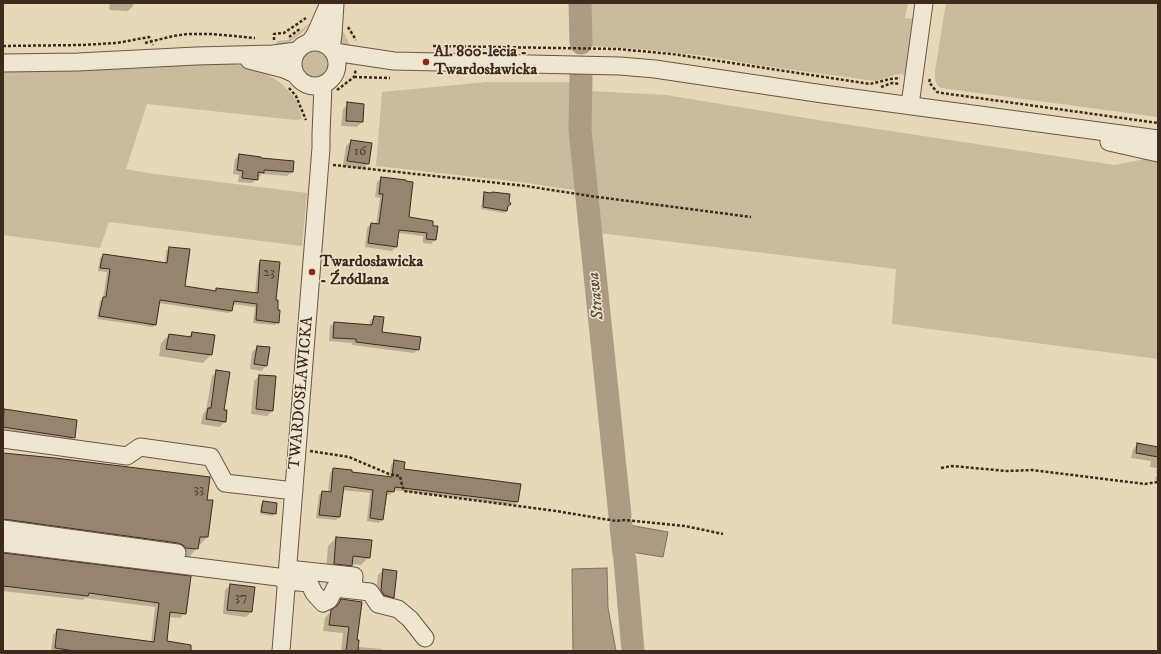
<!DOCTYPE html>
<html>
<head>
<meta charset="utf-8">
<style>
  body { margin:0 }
  #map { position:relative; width:1161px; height:654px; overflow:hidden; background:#e6d8b8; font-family:"IM FELL DW Pica",serif }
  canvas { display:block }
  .frame { position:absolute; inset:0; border:4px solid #3f291d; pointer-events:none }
</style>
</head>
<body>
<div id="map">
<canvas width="1161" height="654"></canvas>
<div class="frame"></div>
</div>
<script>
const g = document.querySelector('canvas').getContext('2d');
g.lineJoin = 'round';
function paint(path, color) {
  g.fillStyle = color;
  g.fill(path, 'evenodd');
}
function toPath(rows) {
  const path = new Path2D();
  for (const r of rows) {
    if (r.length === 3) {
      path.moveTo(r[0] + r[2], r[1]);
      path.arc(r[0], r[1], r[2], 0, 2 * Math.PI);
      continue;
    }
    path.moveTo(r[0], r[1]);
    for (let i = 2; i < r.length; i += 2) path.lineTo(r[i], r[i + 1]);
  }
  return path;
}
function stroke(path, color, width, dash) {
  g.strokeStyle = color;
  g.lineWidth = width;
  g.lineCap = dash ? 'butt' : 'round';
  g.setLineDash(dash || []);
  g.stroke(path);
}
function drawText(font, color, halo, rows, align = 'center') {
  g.font = font + ' "IM FELL DW Pica",serif';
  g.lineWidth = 3;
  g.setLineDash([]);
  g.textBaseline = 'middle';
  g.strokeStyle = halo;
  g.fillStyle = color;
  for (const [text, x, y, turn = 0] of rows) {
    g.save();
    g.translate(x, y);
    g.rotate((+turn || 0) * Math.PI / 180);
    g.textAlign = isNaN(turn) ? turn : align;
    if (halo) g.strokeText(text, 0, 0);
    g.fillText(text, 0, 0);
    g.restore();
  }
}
paint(toPath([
  [589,3,908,3,905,18,914,19,907,75,899,74,875,81,758,65,705,56,669,52,641,49,589,46,590,38],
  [946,3,1158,3,1158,117,941,88,937,85,935,79,935,71],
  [312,22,314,22,288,44,276,47,277,41,288,40],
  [340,30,344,33,349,43,354,47,344,47,340,41],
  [314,63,15],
  [224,62,265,70,265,73,281,83,294,97,298,104,302,119,295,120,147,104,126,169,147,173,307,193,302,246,109,222,100,248,3,235,3,70],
  [487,82,576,82,575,106,581,191,520,182,376,166,382,92],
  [590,91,666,95,824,121,1115,165,1145,159,1158,162,1158,359,892,324,896,269,599,233,587,134]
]), '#caba9e');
const water = toPath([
  [629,525,668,532,663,557,631,552,629,525],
  [607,568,608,608,616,651,573,651,572,569,607,568]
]);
paint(water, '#ad9c83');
stroke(water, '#816e5a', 1);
paint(toPath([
  [110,3,134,3,133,6,128,11,109,10],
  [348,104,362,122,357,127,341,126,343,109],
  [351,141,371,144,368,164,363,169,343,166,346,146],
  [239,155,260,159,292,172,287,176,262,174,259,177,257,177,257,179,252,183,238,182,239,175,233,174,235,159],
  [381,178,408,218,432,221,435,240,431,244,423,243,423,236,398,233,396,247,392,251,365,247,367,228,371,224,376,225,380,198,375,197,377,182],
  [485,193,507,207,507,211,504,213,481,209,483,195],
  [169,248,184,287,214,291,216,289,255,294,258,264,261,261,275,301,278,322,275,325,253,323,255,307,232,304,231,310,229,313,158,303,156,324,153,327,97,319,100,301,103,298,107,272,98,271,100,258,103,255,165,263,166,251],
  [374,317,381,333,418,349,414,353,352,345,352,343,329,341,330,326,334,323,369,325,370,321],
  [192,333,214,336,211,355,203,363,159,356,161,343,169,335,187,338],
  [257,347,269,348,266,366,261,371,250,369,252,352],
  [217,371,225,422,219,427,201,424,203,414,206,410,212,376],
  [259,376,272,411,267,416,251,414,254,381],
  [5,410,74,437,66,445,3,436,3,412],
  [1138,444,1158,447,1158,474,1156,474,1157,468,1150,467,1151,461,1131,458,1133,449],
  [3,454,206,501,207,537,188,558,3,529],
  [394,461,403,470,517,502,514,505,394,490,390,495,385,495,382,519,379,523,367,521,370,493,342,490,339,517,336,520,316,518,319,495,322,492,328,492,330,473,334,469,351,473,389,478,391,465],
  [1156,476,1158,476,1158,481,1155,480],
  [263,502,275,513,273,516,260,514,261,504],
  [336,538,369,557,361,565,351,564,343,573,326,571,328,546],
  [3,554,190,577,185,613,180,618,168,617,163,651,51,651,53,635,57,630,151,643,155,607,85,598,83,600,3,591],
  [383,570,393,597,388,602,376,595,378,575],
  [230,585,251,612,246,617,223,614,225,590],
  [341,600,358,647,382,649,382,651,341,651,343,633,323,631,325,618]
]), '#0003');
stroke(toPath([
  [580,3,581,43],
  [581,76,580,130,620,516],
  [621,525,624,554],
  [625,560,633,651]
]), '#ad9c83', 23);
const building = toPath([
  [347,102,364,104,363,122,346,121,347,102],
  [351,140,372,143,369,164,347,161,351,140],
  [239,154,261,157,261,158,294,161,293,172,264,170,264,173,258,172,258,180,242,178,243,171,237,170,239,154],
  [381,177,406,180,406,181,413,182,409,217,433,221,433,226,438,226,436,240,426,239,427,233,399,230,397,247,368,243,371,223,379,224,383,194,379,194,381,177],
  [484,192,491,193,492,192,510,194,509,201,511,204,508,206,507,211,483,207,484,192],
  [169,247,190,249,185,286,216,291,216,288,258,293,260,260,280,262,276,300,278,300,278,310,280,310,279,323,256,320,257,304,234,301,232,311,160,300,156,325,99,316,103,297,106,297,110,269,100,268,103,254,167,263,169,247],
  [374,316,384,317,382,332,421,337,419,350,356,342,356,339,333,338,334,322,372,325,374,316],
  [192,332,215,335,212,355,166,349,169,334,191,337,192,332],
  [257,346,270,347,267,366,254,364,257,346],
  [216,370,230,372,224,410,227,410,226,422,206,419,208,408,211,408,216,370],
  [259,375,276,376,273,411,256,409,259,375],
  [4,409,77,420,75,438,3,427,4,409],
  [1137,443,1158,447,1158,457,1136,453,1137,443],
  [3,453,55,458,210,477,207,500,213,500,208,537,200,537,198,549,185,548,183,545,178,543,3,519,3,453],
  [394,460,405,462,404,469,521,484,518,502,395,487,394,492,387,491,383,520,370,518,373,490,344,486,340,517,319,515,322,491,331,492,333,468,352,470,352,472,392,477,394,460],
  [263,501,277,503,276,514,261,512,263,501],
  [336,537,372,540,370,558,353,556,352,566,334,564,336,537],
  [3,553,191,576,186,614,170,612,167,641,191,645,191,651,75,651,55,648,57,629,154,642,159,603,89,593,88,596,3,586,3,553],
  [383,569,397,571,394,598,384,595,381,590,383,569],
  [230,584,255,587,252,612,227,610,230,584],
  [341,599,362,602,357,640,359,640,358,651,346,651,349,627,329,625,331,610,338,605,341,599]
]);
paint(building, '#96846e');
stroke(building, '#3f291d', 1);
const minor = toPath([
  [315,64,22],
  [310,42,316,33,329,3],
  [331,48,333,35,335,3],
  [334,52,394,61,620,66,655,69,823,94,1158,139],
  [249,60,284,69,295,74],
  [3,63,78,62,196,56,273,54,297,51],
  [910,105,924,3],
  [1109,142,1158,153],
  [3,439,127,456,140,447,211,457,225,483,294,491],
  [3,529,177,553],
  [3,543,278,577,287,581,309,583,314,593,323,603,329,600,335,588,370,592,378,604,398,609,410,619,425,638],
  [288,569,354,576,353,590],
  [281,651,321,148,321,134,323,85]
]);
stroke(minor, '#695544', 19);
stroke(toPath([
  [348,27,356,40],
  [289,37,301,28],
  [274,40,274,34,284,33,306,18],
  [145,43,173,36,187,34,212,34,255,38],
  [3,46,81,45,117,43,149,37,153,45],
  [433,46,618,49,672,54,870,84,890,79,900,78],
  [354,77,390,78],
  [930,79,929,82,932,86,937,92,942,93,1158,123],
  [881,87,892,83,900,84],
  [289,88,296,96,306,120],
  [337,90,354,77,356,69],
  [333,165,526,186,590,196,751,217],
  [310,451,349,457,389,474,400,476,402,485,404,491,556,511,616,521,625,520,685,526,723,534],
  [941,468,952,466,1007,471,1032,470,1145,484,1158,482]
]), '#3f291d', 2.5, [3, 2]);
stroke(minor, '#efe6d1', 17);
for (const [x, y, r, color] of [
  [426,62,4,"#8f2418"],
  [312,272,4,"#8f2418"]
]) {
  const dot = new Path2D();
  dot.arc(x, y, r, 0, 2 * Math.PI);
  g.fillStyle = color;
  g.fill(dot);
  stroke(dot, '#efe6d1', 1.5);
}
drawText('14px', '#554031', null, [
  ["16",360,152],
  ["23",269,273],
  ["33",199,490],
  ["37",241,598]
]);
drawText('bold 16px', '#3f291d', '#efe6d1', [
  ["Al. 800-lecia -",434,53],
  ["Twardosławicka",434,71],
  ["Twardosławicka",320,263],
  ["- Źródlana",320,281]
], 'left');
drawText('16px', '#3f291d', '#efe6d1', [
  ["TWARDOSŁAWICKA",302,393,-85]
]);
drawText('italic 17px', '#604c3c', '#efe6d1', [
  ["Strawa",597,296,-96]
]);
</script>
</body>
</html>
